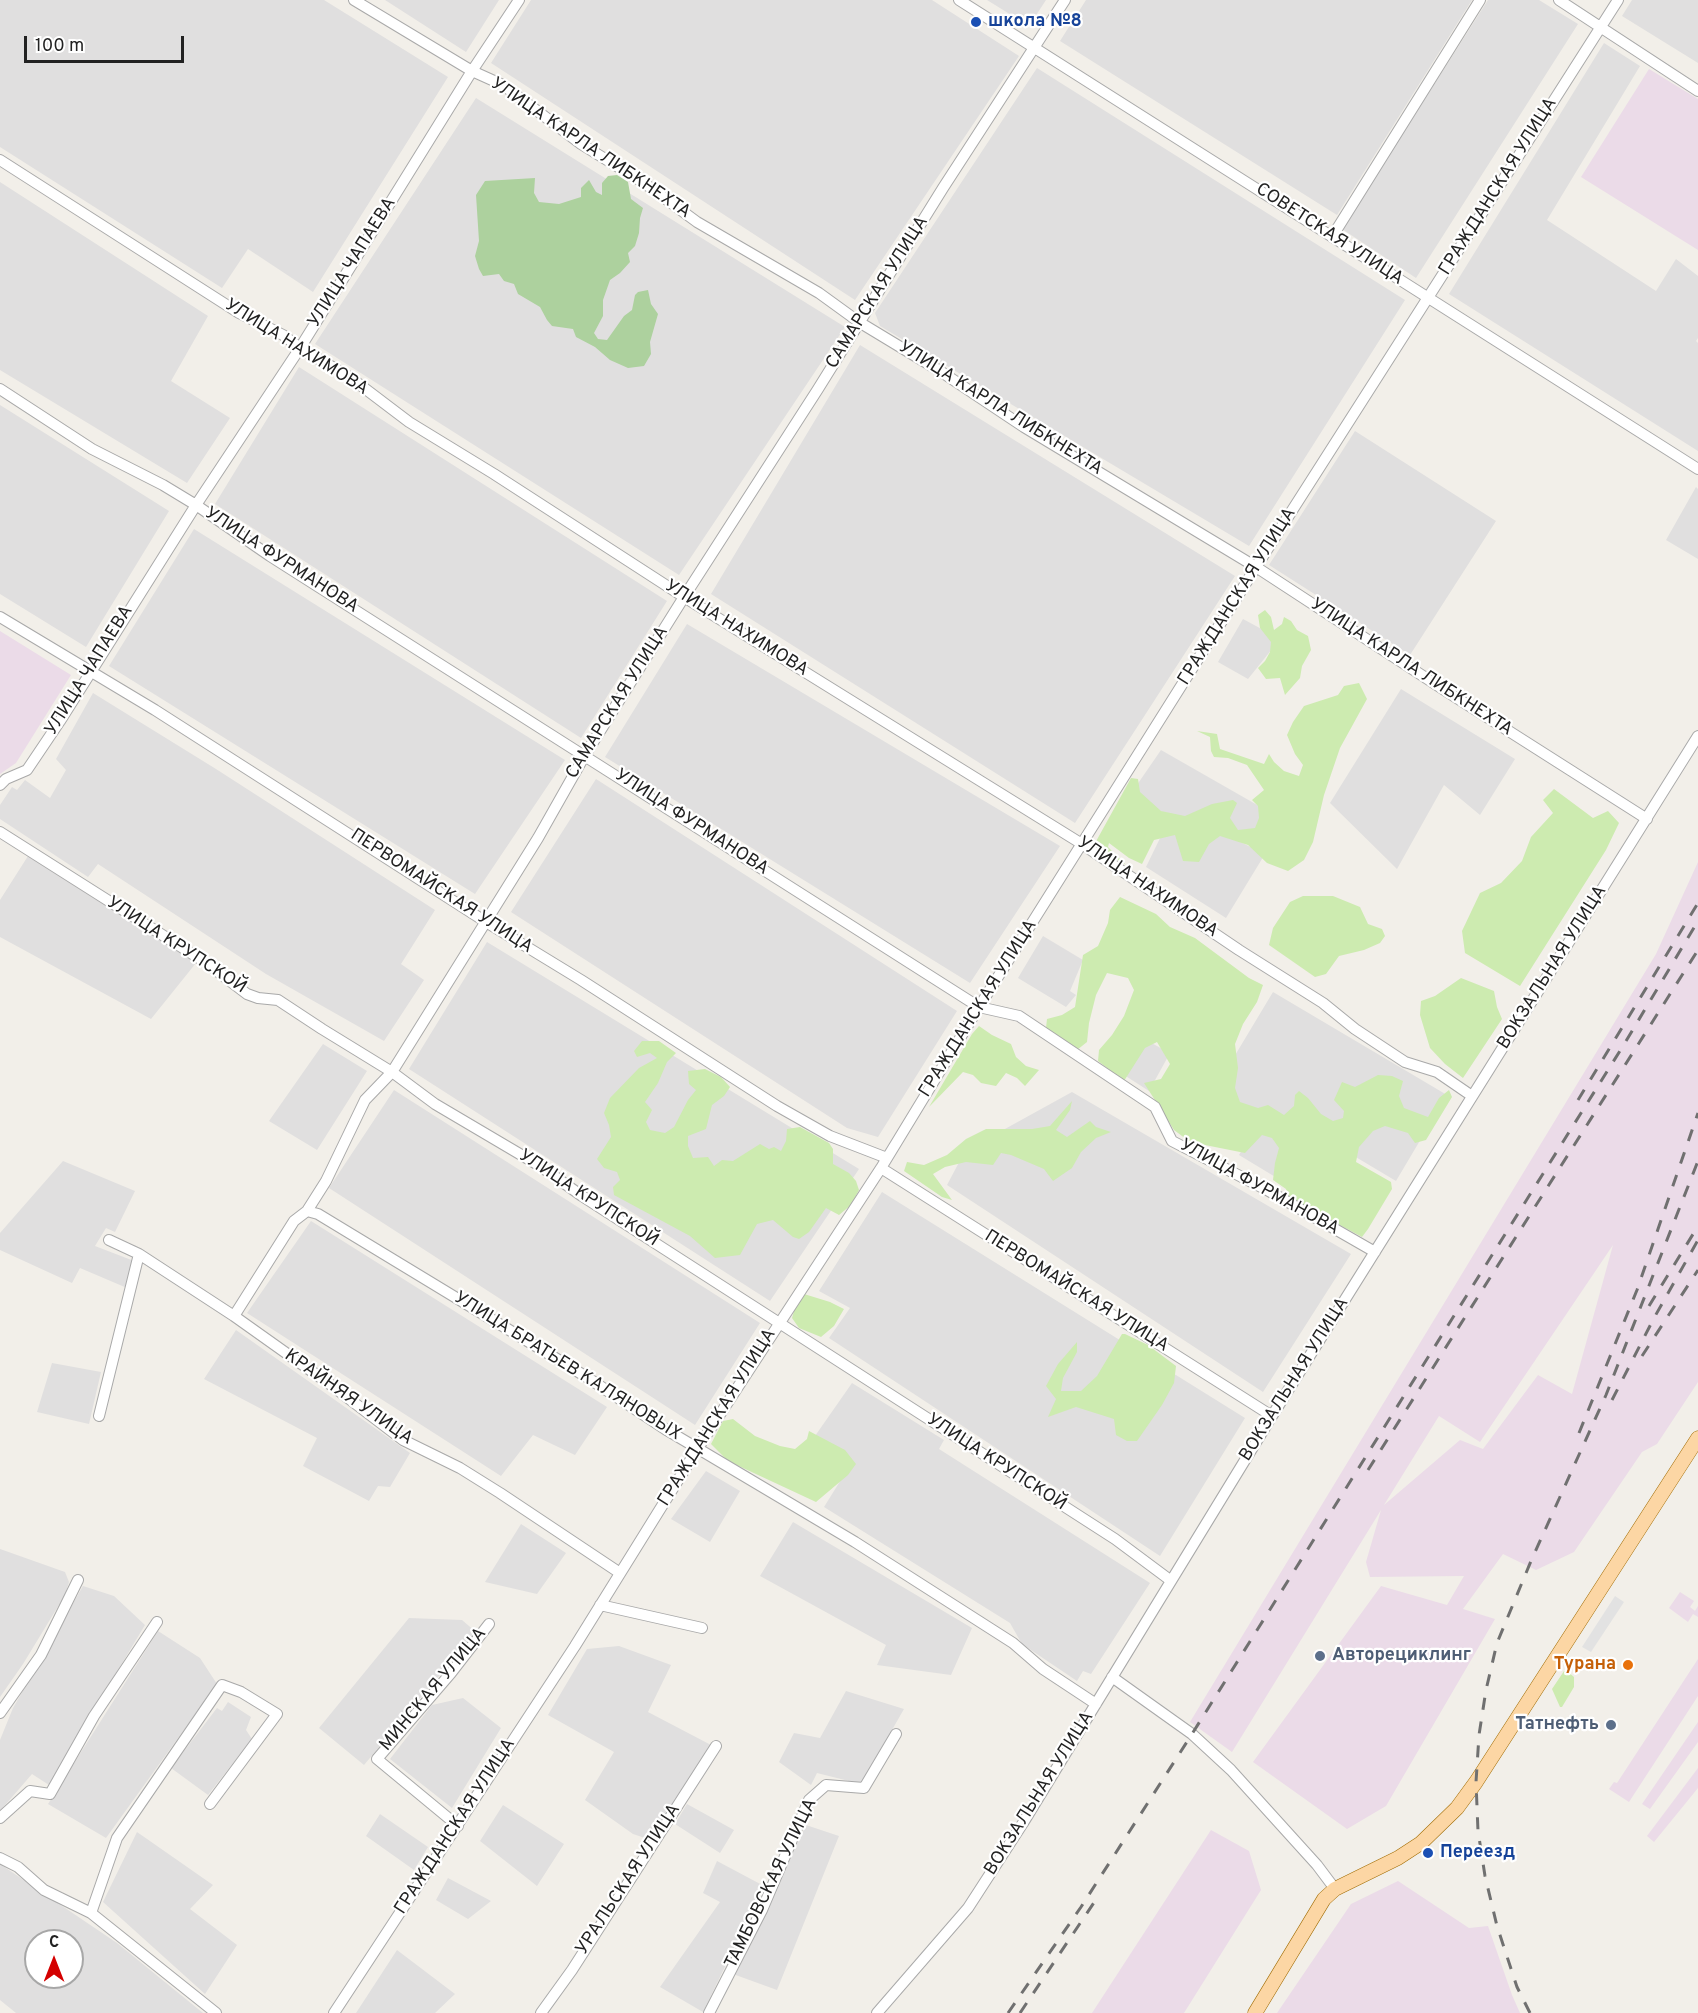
<!DOCTYPE html>
<html>
<head>
<meta charset="utf-8">
<style>
  body { margin:0 }
  #map { position:relative; width:1698px; height:2013px; overflow:hidden; background:#f2efe9; font-family:Overpass,sans-serif }
  canvas { display:block }
  .north { position:absolute; left:24px; top:1929px; width:60px; height:60px; box-sizing:border-box; background:#fff; border:2px solid #a7a7a7; border-radius:50%; rotate:0deg; font-size:16px; font-weight:700; line-height:24px; text-align:center; color:#222 }
  .north::after { content:''; display:block; margin:auto; width:21px; height:27px; background:#d40000; clip-path:polygon(50% 0,100% 100%,50% 72%,0 100%) }
  .scale { position:absolute; left:24px; top:36px; width:160px; height:27px; box-sizing:border-box; border:3px solid #222; border-top:0; padding-left:8px; font-size:18px; line-height:21px; white-space:nowrap; color:#222; -webkit-text-stroke:4px #fff; paint-order:stroke }
</style>
</head>
<body>
<div id="map">
<canvas width="1698" height="2013"></canvas>
<div class="north">С</div>
<div class="scale">100 m</div>
</div>
<script>
const g = document.querySelector('canvas').getContext('2d');
g.lineJoin = 'round';
function paint(path, color) {
  g.fillStyle = color;
  g.fill(path, 'evenodd');
}
function toPath(rows) {
  const path = new Path2D();
  for (const r of rows) {
    path.moveTo(r[0], r[1]);
    for (let i = 2; i < r.length; i += 2) path.lineTo(r[i], r[i + 1]);
  }
  return path;
}
function stroke(path, color, width, dash) {
  g.strokeStyle = color;
  g.lineWidth = width;
  g.lineCap = dash ? 'butt' : 'round';
  g.setLineDash(dash || []);
  g.stroke(path);
}
function drawText(font, color, halo, rows, align = 'center') {
  g.font = font + ' Overpass,sans-serif';
  g.lineWidth = 4.5;
  g.setLineDash([]);
  g.textBaseline = 'middle';
  g.strokeStyle = halo;
  g.fillStyle = color;
  for (const [text, x, y, turn = 0] of rows) {
    g.save();
    g.translate(x, y);
    g.rotate((+turn || 0) * Math.PI / 180);
    g.textAlign = isNaN(turn) ? turn : align;
    if (halo) g.strokeText(text, 0, 0);
    g.fillText(text, 0, 0);
    g.restore();
  }
}
paint(toPath([
  [0,0,324,0,448,77,313,292,248,249,222,288,0,147],
  [385,0,499,0,466,52],
  [531,0,932,0,1019,56,855,300,491,63],
  [987,0,1046,0,1029,26],
  [1086,0,1472,0,1337,215,1060,41],
  [1488,0,1539,0,1578,24,1416,278,1342,229],
  [1632,0,1698,0,1698,63,1622,16],
  [1604,43,1640,66,1547,220,1656,291,1676,259,1698,276,1698,338,1696,341,1698,343,1698,451,1449,294],
  [1037,68,1405,300,1249,546,880,326,875,313],
  [476,98,845,327,679,575,315,344],
  [0,182,208,316,171,381,230,418,187,483,0,370],
  [860,345,1235,576,1075,823,711,594],
  [299,367,667,601,581,738,215,504],
  [0,405,169,511,86,647,0,594],
  [1355,431,1496,521,1410,655,1269,565],
  [1696,487,1698,489,1698,559,1666,540],
  [194,529,565,760,475,894,109,666],
  [1243,619,1280,639,1248,679,1218,662],
  [687,624,1060,846,970,983,605,757],
  [1401,689,1515,759,1480,815,1444,785,1397,869,1330,803],
  [93,693,216,769,435,910,401,964,424,980,384,1041,266,974,98,864,88,877,0,819,0,805,12,787,17,790,25,780,50,798,66,770,56,759],
  [1161,750,1273,814,1259,835,1187,825,1130,795],
  [596,779,957,1011,878,1137,847,1128,511,912],
  [1163,832,1222,833,1265,854,1226,918,1146,867],
  [28,856,196,963,151,1019,0,937,0,900],
  [1043,936,1083,960,1070,991,1076,995,1066,1007,1018,978],
  [487,942,859,1169,770,1301,409,1069],
  [1273,992,1447,1095,1396,1181,1307,1128,1277,1178,1239,1155,1260,1120,1213,1092],
  [1144,1039,1170,1053,1149,1091,1121,1073],
  [323,1044,367,1071,317,1150,269,1121],
  [394,1090,760,1323,695,1425,329,1188],
  [1072,1092,1351,1254,1263,1392,947,1185,965,1151],
  [63,1161,135,1191,115,1232,106,1228,95,1246,134,1261,127,1288,80,1268,72,1283,0,1250,0,1233],
  [882,1192,1245,1418,1160,1556,829,1338,850,1308,819,1291],
  [311,1221,607,1407,575,1455,533,1435,501,1476,247,1313],
  [236,1330,410,1453,390,1487,378,1486,369,1501,303,1466,317,1438,204,1379],
  [52,1363,101,1372,89,1424,37,1412],
  [852,1383,944,1440,939,1449,1150,1583,1091,1674,1083,1671,1077,1681,1022,1644,1010,1623,824,1507,852,1462,815,1436],
  [706,1471,740,1491,710,1542,671,1519],
  [793,1522,972,1628,951,1675,877,1665,886,1645,760,1576],
  [521,1524,566,1553,537,1594,485,1582],
  [0,1549,65,1572,69,1582,65,1595,23,1664,0,1697],
  [83,1586,114,1596,145,1625,49,1785,32,1774,0,1811,0,1740,13,1708],
  [409,1618,462,1620,476,1632,364,1765,319,1728],
  [158,1631,200,1658,217,1684,106,1838,48,1804],
  [619,1646,671,1665,648,1712,711,1745,651,1840,633,1834,585,1800,614,1752,548,1715,587,1649],
  [846,1691,904,1709,861,1784,817,1773,811,1785,779,1762,794,1733,820,1738],
  [463,1698,501,1728,452,1808,390,1759,432,1705],
  [228,1702,251,1717,246,1730,252,1739,208,1795,171,1768,217,1708,222,1711],
  [687,1804,734,1830,720,1853,675,1824],
  [503,1805,564,1844,537,1886,480,1841],
  [380,1814,428,1847,414,1870,366,1836],
  [806,1825,839,1836,777,1990,733,1974],
  [137,1832,213,1885,190,1909,237,1945,205,1994,103,1902],
  [717,1861,764,1886,703,2012,660,1987,720,1902,703,1893],
  [0,1864,117,1943,203,2013,16,2013,0,2000],
  [36,1941,72,1941,72,1977,36,1977],
  [448,1878,491,1901,468,1919,436,1900],
  [397,1950,455,1994,435,2013,356,2013]
]), '#e0dfdf');
paint(toPath([
  [1649,69,1698,99,1698,250,1581,177],
  [0,631,71,675,16,763,0,774],
  [1698,862,1698,1382,1657,1444,1642,1452,1574,1552,1536,1570,1503,1554,1463,1609,1495,1619,1386,1806,1347,1829,1253,1762,1381,1586,1447,1605,1464,1576,1370,1577,1366,1562,1381,1510,1232,1752,1190,1722,1656,954],
  [1613,1245,1572,1394,1538,1375,1483,1449,1460,1440,1384,1505,1439,1416,1480,1442],
  [1680,1592,1694,1601,1690,1607,1695,1611,1698,1606,1698,1617,1693,1614,1688,1622,1669,1608],
  [1698,1659,1698,1696,1629,1802,1609,1789,1614,1782,1617,1783],
  [1698,1722,1698,1742,1650,1809,1642,1804],
  [1698,1768,1698,1788,1654,1842,1647,1836],
  [1211,1830,1249,1851,1261,1890,1184,2013,1092,2013],
  [1398,1881,1469,1928,1488,1926,1512,1995,1520,2013,1277,2013,1351,1904]
]), '#ebdbe8');
paint(toPath([
  [1265,610,1271,617,1274,630,1282,624,1284,617,1291,621,1297,630,1308,636,1311,650,1302,666,1300,678,1285,695,1280,678,1266,679,1258,668,1265,661,1270,652,1271,642,1260,628,1258,615],
  [1359,683,1367,699,1340,748,1324,795,1313,842,1304,860,1288,871,1267,863,1248,845,1220,836,1209,844,1199,862,1183,861,1175,835,1154,840,1142,864,1129,858,1109,843,1108,847,1126,865,1094,845,1131,778,1138,779,1140,792,1161,811,1185,816,1212,804,1233,800,1237,803,1230,818,1238,830,1255,828,1259,818,1258,806,1252,800,1264,790,1247,765,1228,758,1214,757,1211,751,1210,737,1197,731,1217,734,1220,749,1264,764,1269,754,1274,762,1284,771,1299,776,1303,765,1295,754,1287,735,1293,722,1304,706,1338,695,1344,686],
  [1554,789,1593,818,1608,811,1619,823,1606,850,1520,986,1465,953,1462,931,1480,893,1501,883,1522,861,1531,837,1553,813,1543,800],
  [1303,896,1333,896,1360,907,1368,924,1382,929,1385,936,1380,943,1364,950,1339,956,1326,974,1315,977,1269,945,1273,928,1290,902],
  [1120,897,1156,914,1170,927,1195,938,1249,978,1263,985,1257,1002,1243,1024,1235,1044,1238,1068,1235,1088,1240,1102,1258,1108,1268,1105,1284,1115,1294,1106,1295,1095,1299,1091,1308,1098,1321,1114,1333,1121,1343,1118,1344,1111,1334,1100,1342,1082,1355,1087,1378,1075,1392,1076,1403,1081,1399,1096,1404,1108,1428,1117,1439,1098,1449,1090,1452,1097,1426,1140,1415,1143,1408,1133,1385,1126,1373,1131,1359,1147,1356,1162,1391,1182,1392,1189,1368,1229,1362,1237,1288,1197,1286,1189,1273,1180,1275,1163,1279,1148,1272,1138,1262,1135,1245,1153,1190,1142,1174,1130,1144,1083,1161,1079,1170,1064,1157,1042,1145,1048,1124,1081,1098,1061,1099,1050,1112,1035,1124,1016,1134,990,1128,978,1107,973,1096,995,1089,1023,1087,1042,1077,1050,1046,1028,1047,1019,1062,1015,1075,1007,1083,955,1098,946,1108,923,1110,910],
  [1461,978,1494,991,1497,1007,1502,1019,1463,1078,1445,1064,1430,1048,1420,1015,1421,1001,1435,996],
  [979,1026,992,1035,1011,1044,1016,1057,1026,1066,1039,1070,1025,1086,1017,1078,1006,1073,996,1086,981,1083,973,1075,963,1072,929,1107,972,1034],
  [642,1041,659,1041,676,1053,667,1062,658,1083,645,1102,652,1110,646,1122,650,1130,665,1133,674,1127,688,1100,696,1090,689,1084,688,1071,705,1069,721,1077,730,1087,724,1096,712,1105,706,1129,688,1136,688,1146,693,1158,708,1157,714,1166,722,1160,733,1161,760,1144,769,1149,774,1147,781,1151,786,1141,787,1129,800,1127,829,1143,833,1149,833,1164,849,1173,856,1181,859,1190,851,1205,839,1215,826,1208,809,1232,799,1239,793,1237,773,1220,757,1224,740,1255,715,1258,690,1236,614,1195,613,1187,620,1180,617,1172,604,1168,597,1159,611,1137,609,1125,604,1113,610,1098,639,1068,657,1058,650,1053,637,1057,634,1051],
  [1072,1101,1070,1110,1056,1130,1067,1137,1090,1121,1096,1127,1111,1132,1096,1138,1081,1152,1072,1168,1053,1181,1044,1169,1011,1155,1001,1153,993,1165,966,1162,945,1167,933,1174,952,1200,942,1197,904,1171,907,1162,924,1165,947,1155,966,1139,986,1129,1032,1129,1050,1126],
  [804,1294,830,1302,844,1309,834,1326,821,1337,799,1328,792,1318,796,1304],
  [1122,1334,1125,1334,1148,1345,1176,1366,1174,1383,1162,1405,1137,1441,1127,1441,1116,1435,1114,1419,1076,1407,1048,1417,1056,1399,1046,1386,1058,1364,1077,1342,1077,1352,1063,1378,1061,1391,1081,1391,1097,1376],
  [733,1419,755,1436,780,1446,795,1449,807,1439,809,1431,845,1450,856,1464,848,1475,816,1502,728,1461,711,1444,723,1421],
  [1564,1671,1567,1671,1574,1677,1574,1687,1562,1707,1560,1707,1552,1689]
]), '#cdebb0');
paint(toPath([
  [617,175,628,182,631,199,643,208,640,218,639,233,635,246,628,253,630,262,620,273,610,280,603,300,603,316,594,333,598,339,607,340,624,316,632,310,635,295,638,292,648,290,651,304,658,314,650,342,651,354,644,366,628,368,610,360,595,347,576,337,573,329,552,326,547,320,540,307,518,294,514,284,504,281,499,274,483,276,479,269,475,256,479,241,476,195,485,181,535,178,534,193,539,202,559,204,581,197,581,188,589,180,596,192,602,195,602,183,608,176]
]), '#add19e');
paint(toPath([
  [1615,1596,1624,1602,1591,1652,1582,1647]
]), '#e2e2e2');
const minor = toPath([
  [354,0,472,71,503,85,581,144,644,183,697,222,819,293,859,322,940,371,1024,427,1256,567,1449,693,1647,819],
  [959,0,1698,469],
  [1559,0,1698,91],
  [0,160,239,313,283,335,300,348,351,378,409,422,494,474,684,597,1082,844,1239,950,1323,1003,1355,1029,1405,1062,1437,1072,1472,1096],
  [1332,237,1480,0],
  [0,389,92,449,163,485,196,505,270,556,979,1007,1019,1016,1155,1107,1172,1141,1267,1190,1375,1252],
  [0,617,155,710,486,922,581,980,777,1106,830,1136,887,1158],
  [0,785,6,779,27,770,60,721,196,505,300,348,472,71,519,0],
  [0,832,205,962,247,994,258,998,278,1000,322,1029,392,1072,435,1104,540,1166,582,1196,1115,1539,1170,1580],
  [881,1168,1272,1416],
  [307,1211,318,1214,585,1376,665,1429,855,1542,1013,1643,1043,1669,1096,1704],
  [109,1240,139,1254,234,1316,331,1385,403,1440,460,1468,500,1493,620,1573],
  [234,1316,294,1221,307,1211,326,1181,365,1100,392,1072,538,838,585,755,684,597,818,389,943,188,1065,0],
  [99,1416,139,1254],
  [600,1605,702,1628],
  [1112,1677,1192,1734,1231,1770,1317,1865,1335,1889],
  [0,1713,41,1655,78,1580],
  [0,1818,30,1791,50,1794,94,1716,157,1622],
  [458,1826,377,1759,451,1673,489,1624],
  [0,1858,18,1867,44,1890,91,1913,216,2013],
  [91,1913,117,1838,222,1685,241,1692,277,1714,210,1804],
  [334,2013,575,1646,698,1448,881,1168,979,1007,1256,567,1618,0],
  [541,2013,572,1970,716,1746],
  [709,2013,762,1910,809,1800,826,1785,864,1788,896,1734],
  [877,2013,968,1908,1023,1823,1272,1416,1698,736]
]);
const major = toPath([
  [1255,2013,1324,1899,1335,1889,1398,1858,1421,1843,1457,1808,1476,1782,1698,1438]
]);
stroke(minor, '#a9a9a9', 12);
stroke(major, '#a06b00', 15);
stroke(minor, '#fff', 10);
stroke(major, '#fcd6a4', 14);
stroke(toPath([
  [1578,1100,1698,903],
  [1649,1306,1698,1226],
  [1642,1356,1698,1270],
  [1612,1400,1654,1318,1698,1240],
  [1579,1433,1637,1290,1698,1113],
  [1368,1470,1698,950],
  [1008,2013,1081,1907,1192,1734,1623,1046,1698,921],
  [1020,2013,1095,1901],
  [1530,2013,1517,1987,1497,1926,1485,1876,1478,1831,1476,1782,1479,1735,1486,1690,1497,1643,1531,1561,1606,1395,1698,1161]
]), '#707070', 3, [12, 12]);
for (const [x, y, r, color] of [
  [976,22,6,"#1a4fb4"],
  [1320,1656,6,"#5c6f8a"],
  [1628,1665,6,"#e8710a"],
  [1611,1725,6,"#5c6f8a"],
  [1428,1853,6,"#1a4fb4"]
]) {
  const dot = new Path2D();
  dot.arc(x, y, r, 0, 2 * Math.PI);
  g.fillStyle = color;
  g.fill(dot);
  stroke(dot, '#fff', 2);
}
drawText('bold 18px', '#164399', '#fff', [
  ["школа №8",988,22],
  ["Переезд",1440,1853]
], 'left');
drawText('18px', '#222', '#fff', [
  ["УЛИЦА КАРЛА ЛИБКНЕХТА",590,149,34],
  ["ГРАЖДАНСКАЯ УЛИЦА",1499,187,-58],
  ["СОВЕТСКАЯ УЛИЦА",1329,235,33],
  ["УЛИЦА ЧАПАЕВА",353,263,-58],
  ["САМАРСКАЯ УЛИЦА",878,293,-58],
  ["УЛИЦА НАХИМОВА",296,348,32],
  ["УЛИЦА КАРЛА ЛИБКНЕХТА",1000,409,32],
  ["УЛИЦА ФУРМАНОВА",281,561,33],
  ["ГРАЖДАНСКАЯ УЛИЦА",1238,597,-58],
  ["УЛИЦА НАХИМОВА",736,629,32],
  ["УЛИЦА КАРЛА ЛИБКНЕХТА",1411,668,33],
  ["УЛИЦА ЧАПАЕВА",90,671,-58],
  ["САМАРСКАЯ УЛИЦА",618,703,-58],
  ["УЛИЦА ФУРМАНОВА",691,823,33],
  ["УЛИЦА НАХИМОВА",1147,888,34],
  ["ПЕРВОМАЙСКАЯ УЛИЦА",441,892,33],
  ["УЛИЦА КРУПСКОЙ",176,946,33],
  ["ВОКЗАЛЬНАЯ УЛИЦА",1553,968,-58],
  ["ГРАЖДАНСКАЯ УЛИЦА",979,1009,-58],
  ["УЛИЦА ФУРМАНОВА",1259,1188,29],
  ["УЛИЦА КРУПСКОЙ",588,1199,33],
  ["ПЕРВОМАЙСКАЯ УЛИЦА",1076,1292,32],
  ["УЛИЦА БРАТЬЕВ КАЛЯНОВЫХ",567,1367,32],
  ["ВОКЗАЛЬНАЯ УЛИЦА",1295,1380,-58],
  ["КРАЙНЯЯ УЛИЦА",348,1398,35],
  ["ГРАЖДАНСКАЯ УЛИЦА",718,1418,-58],
  ["УЛИЦА КРУПСКОЙ",996,1463,33],
  ["МИНСКАЯ УЛИЦА",434,1690,-50],
  ["ВОКЗАЛЬНАЯ УЛИЦА",1040,1794,-58],
  ["ГРАЖДАНСКАЯ УЛИЦА",456,1827,-57],
  ["УРАЛЬСКАЯ УЛИЦА",629,1880,-57],
  ["ТАМБОВСКАЯ УЛИЦА",772,1884,-64]
]);
drawText('bold 18px', '#4e5e75', '#fff', [
  ["Авторециклинг",1332,1656],
  ["Татнефть",1599,1725,"right"]
], 'left');
drawText('bold 18px', '#c56008', '#fff', [
  ["Турана",1616,1665]
], 'right');
</script>
</body>
</html>
